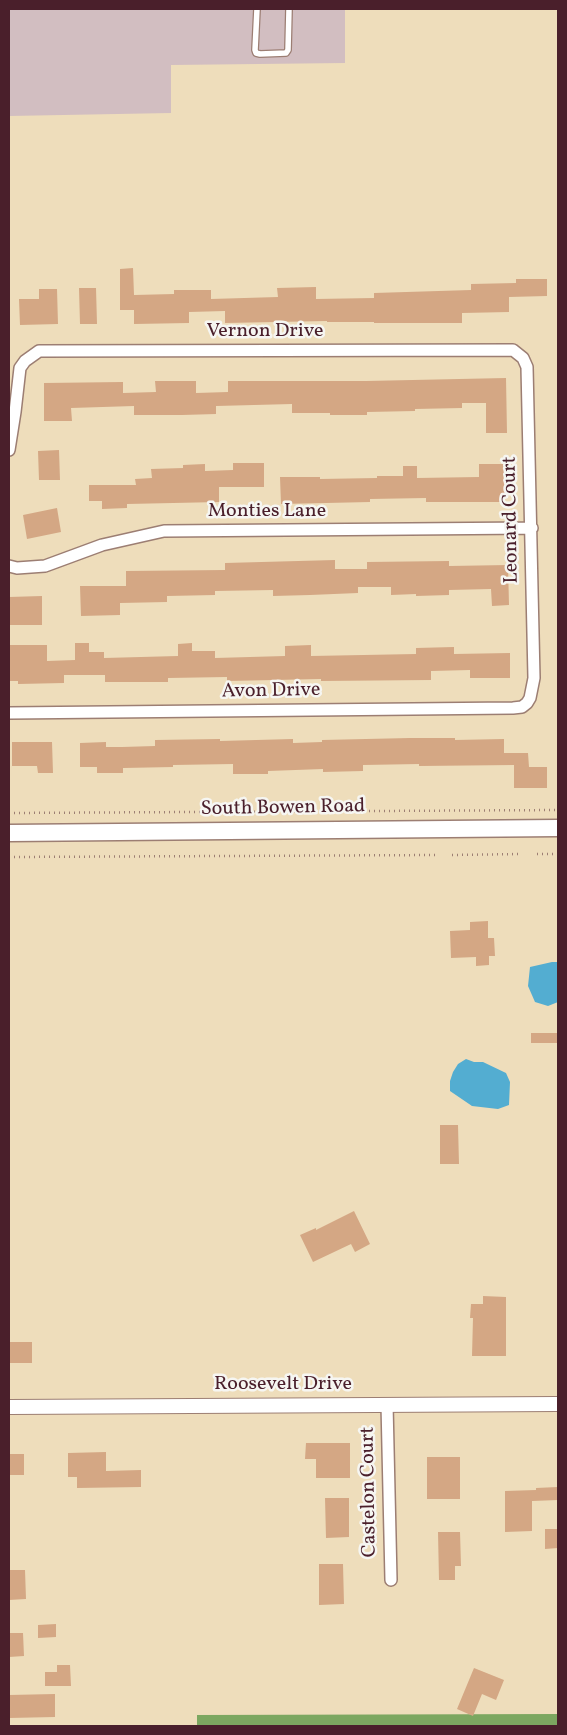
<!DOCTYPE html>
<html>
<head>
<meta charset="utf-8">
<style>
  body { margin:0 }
  #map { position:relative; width:567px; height:1735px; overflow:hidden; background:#edb; font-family:Vollkorn,serif }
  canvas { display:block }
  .frame { position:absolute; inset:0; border:10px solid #4a1f2b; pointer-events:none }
</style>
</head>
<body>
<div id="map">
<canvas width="567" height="1735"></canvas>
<div class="frame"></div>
</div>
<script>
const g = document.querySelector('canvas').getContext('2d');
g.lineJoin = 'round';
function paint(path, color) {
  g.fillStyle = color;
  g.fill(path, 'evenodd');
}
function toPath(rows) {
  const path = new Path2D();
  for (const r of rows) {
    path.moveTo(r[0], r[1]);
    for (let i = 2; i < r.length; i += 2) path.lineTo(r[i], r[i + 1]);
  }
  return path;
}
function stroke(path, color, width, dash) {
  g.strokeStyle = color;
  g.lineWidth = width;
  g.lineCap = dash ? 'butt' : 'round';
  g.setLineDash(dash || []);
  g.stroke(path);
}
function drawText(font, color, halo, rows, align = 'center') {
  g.font = font + ' Vollkorn,serif';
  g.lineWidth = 5;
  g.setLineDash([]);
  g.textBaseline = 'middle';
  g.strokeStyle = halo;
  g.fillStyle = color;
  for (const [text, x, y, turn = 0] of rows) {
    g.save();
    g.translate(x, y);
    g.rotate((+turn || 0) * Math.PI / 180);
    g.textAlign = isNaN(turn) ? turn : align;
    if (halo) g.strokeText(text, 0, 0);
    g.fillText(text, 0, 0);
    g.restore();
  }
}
paint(toPath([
  [9,9,345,9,345,63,171,65,171,113,9,116]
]), '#d2bec1');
paint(toPath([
  [558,1714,558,1726,197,1726,197,1715]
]), '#7ca760');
paint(toPath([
  [552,962,558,962,558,1002,548,1006,535,1002,528,986,530,967],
  [466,1059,474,1062,483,1062,506,1073,510,1082,509,1105,498,1109,472,1106,450,1091,450,1081,453,1072,458,1064]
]), '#53add1');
paint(toPath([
  [133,268,134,295,174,294,174,290,211,290,211,299,278,297,277,288,316,287,316,299,374,298,374,293,471,290,471,284,516,283,516,279,547,279,547,296,509,297,509,312,462,313,462,323,374,323,374,322,327,322,327,321,225,323,225,311,189,312,189,323,134,324,134,310,120,310,120,269],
  [79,288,96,288,97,324,80,324],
  [39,289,57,289,58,324,20,325,19,299,39,299],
  [506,378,507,433,486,433,486,403,462,403,462,408,415,409,415,411,367,412,367,415,330,415,330,413,292,413,292,404,216,406,216,414,182,415,134,415,134,406,71,408,72,421,44,421,44,383,123,382,123,393,156,392,155,381,196,381,196,393,228,392,228,381,366,381],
  [59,450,60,480,39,480,38,451],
  [233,463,264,463,264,487,219,487,219,502,127,504,127,508,102,509,102,501,89,501,89,485,136,485,135,479,152,478,151,469,183,468,183,465,205,464,205,471,233,470],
  [479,464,504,464,505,502,426,502,426,498,370,499,370,502,281,504,280,477,320,477,320,479,377,478,377,476,403,476,403,466,417,466,417,478,479,477],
  [57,508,61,532,27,539,23,515],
  [335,560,335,569,367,569,367,562,449,561,449,566,508,565,509,605,492,606,491,589,449,590,449,595,416,596,416,594,391,595,391,587,358,587,358,593,310,595,273,596,273,590,215,591,215,595,167,596,167,602,120,603,120,615,81,616,80,586,126,586,126,571,225,570,225,563],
  [42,596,42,625,9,625,9,597],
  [75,643,89,643,89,652,104,652,104,658,178,656,178,644,192,643,192,651,215,651,215,658,285,656,285,646,311,645,311,656,416,654,416,648,454,647,454,654,510,653,510,678,470,678,470,670,431,671,431,680,321,681,321,679,227,681,227,677,168,678,168,682,105,682,105,675,64,675,64,683,18,684,18,681,9,681,9,645,47,645,47,661,75,660],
  [410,738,455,738,455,740,504,739,504,753,528,753,529,767,547,767,547,788,514,788,514,765,419,766,419,764,363,765,363,771,323,772,323,769,268,771,268,774,233,774,233,764,173,765,173,767,123,768,123,773,97,773,97,767,80,767,80,743,106,742,106,747,122,747,155,746,155,740,220,739,220,741,293,739,293,743,322,742,322,740],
  [12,742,52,742,53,773,38,773,37,766,12,766],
  [488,921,488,938,494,938,495,956,489,956,489,965,476,966,476,957,451,958,450,931,470,930,470,922],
  [531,1033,558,1033,558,1043,531,1043],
  [440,1125,458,1125,459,1164,440,1164],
  [354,1211,370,1244,355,1252,351,1244,313,1262,300,1235,316,1228,316,1230],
  [483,1296,506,1297,506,1356,472,1356,473,1318,470,1318,471,1304,483,1304],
  [9,1342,32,1342,32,1363,9,1363],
  [306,1443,350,1443,350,1478,316,1478,316,1459,305,1459],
  [106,1452,106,1471,141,1470,141,1487,77,1488,77,1477,68,1477,68,1453],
  [9,1454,24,1454,24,1475,9,1475],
  [427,1457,460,1457,460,1499,427,1499],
  [558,1487,558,1500,532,1501,532,1531,505,1532,505,1491,536,1490,536,1488],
  [325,1498,349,1498,349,1537,326,1538],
  [545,1529,558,1529,558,1548,545,1549],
  [438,1532,460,1532,461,1566,455,1566,455,1580,439,1580],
  [319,1564,343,1564,344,1604,319,1605],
  [9,1570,25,1570,26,1599,9,1600],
  [56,1624,56,1637,38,1638,38,1625],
  [9,1633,23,1633,24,1656,9,1657],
  [57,1665,70,1665,71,1686,45,1686,45,1672,57,1672],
  [474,1668,504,1680,496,1700,482,1694,473,1716,457,1709],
  [55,1694,55,1717,9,1718,9,1695]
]), '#d4a784');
const service = toPath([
  [257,9,255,50,256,53,260,54,286,53,288,50,289,9]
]);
const minor = toPath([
  [9,450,15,412,20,368,25,361,39,351,513,350,523,358,527,367,534,678,530,698,527,703,522,707,513,708,9,713],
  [9,566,17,568,45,566,102,545,164,531,532,528],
  [387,1404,391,1580]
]);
const tertiary = toPath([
  [9,1407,558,1404]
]);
const secondary = toPath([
  [9,833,558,828]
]);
stroke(service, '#9c7e73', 8);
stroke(minor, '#9c7e73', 14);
stroke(tertiary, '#9c7e73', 16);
stroke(secondary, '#9c7e73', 19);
stroke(toPath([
  [9,813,558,810],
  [537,854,558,854],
  [452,855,521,854],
  [9,857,438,855]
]), '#9c7e73', 2.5, [1, 4]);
stroke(service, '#fff', 5.5);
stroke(minor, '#fff', 11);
stroke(tertiary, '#fff', 14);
stroke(secondary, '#fff', 16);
drawText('20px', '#4a1f2b', '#f6f6f2', [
  ["Vernon Drive",265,332],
  ["Monties Lane",267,512],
  ["Leonard Court",512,520,-91],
  ["Avon Drive",271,692,-1],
  ["South Bowen Road",283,809,-1],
  ["Roosevelt Drive",283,1385],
  ["Castelon Court",370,1492,-91]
]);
</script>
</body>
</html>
